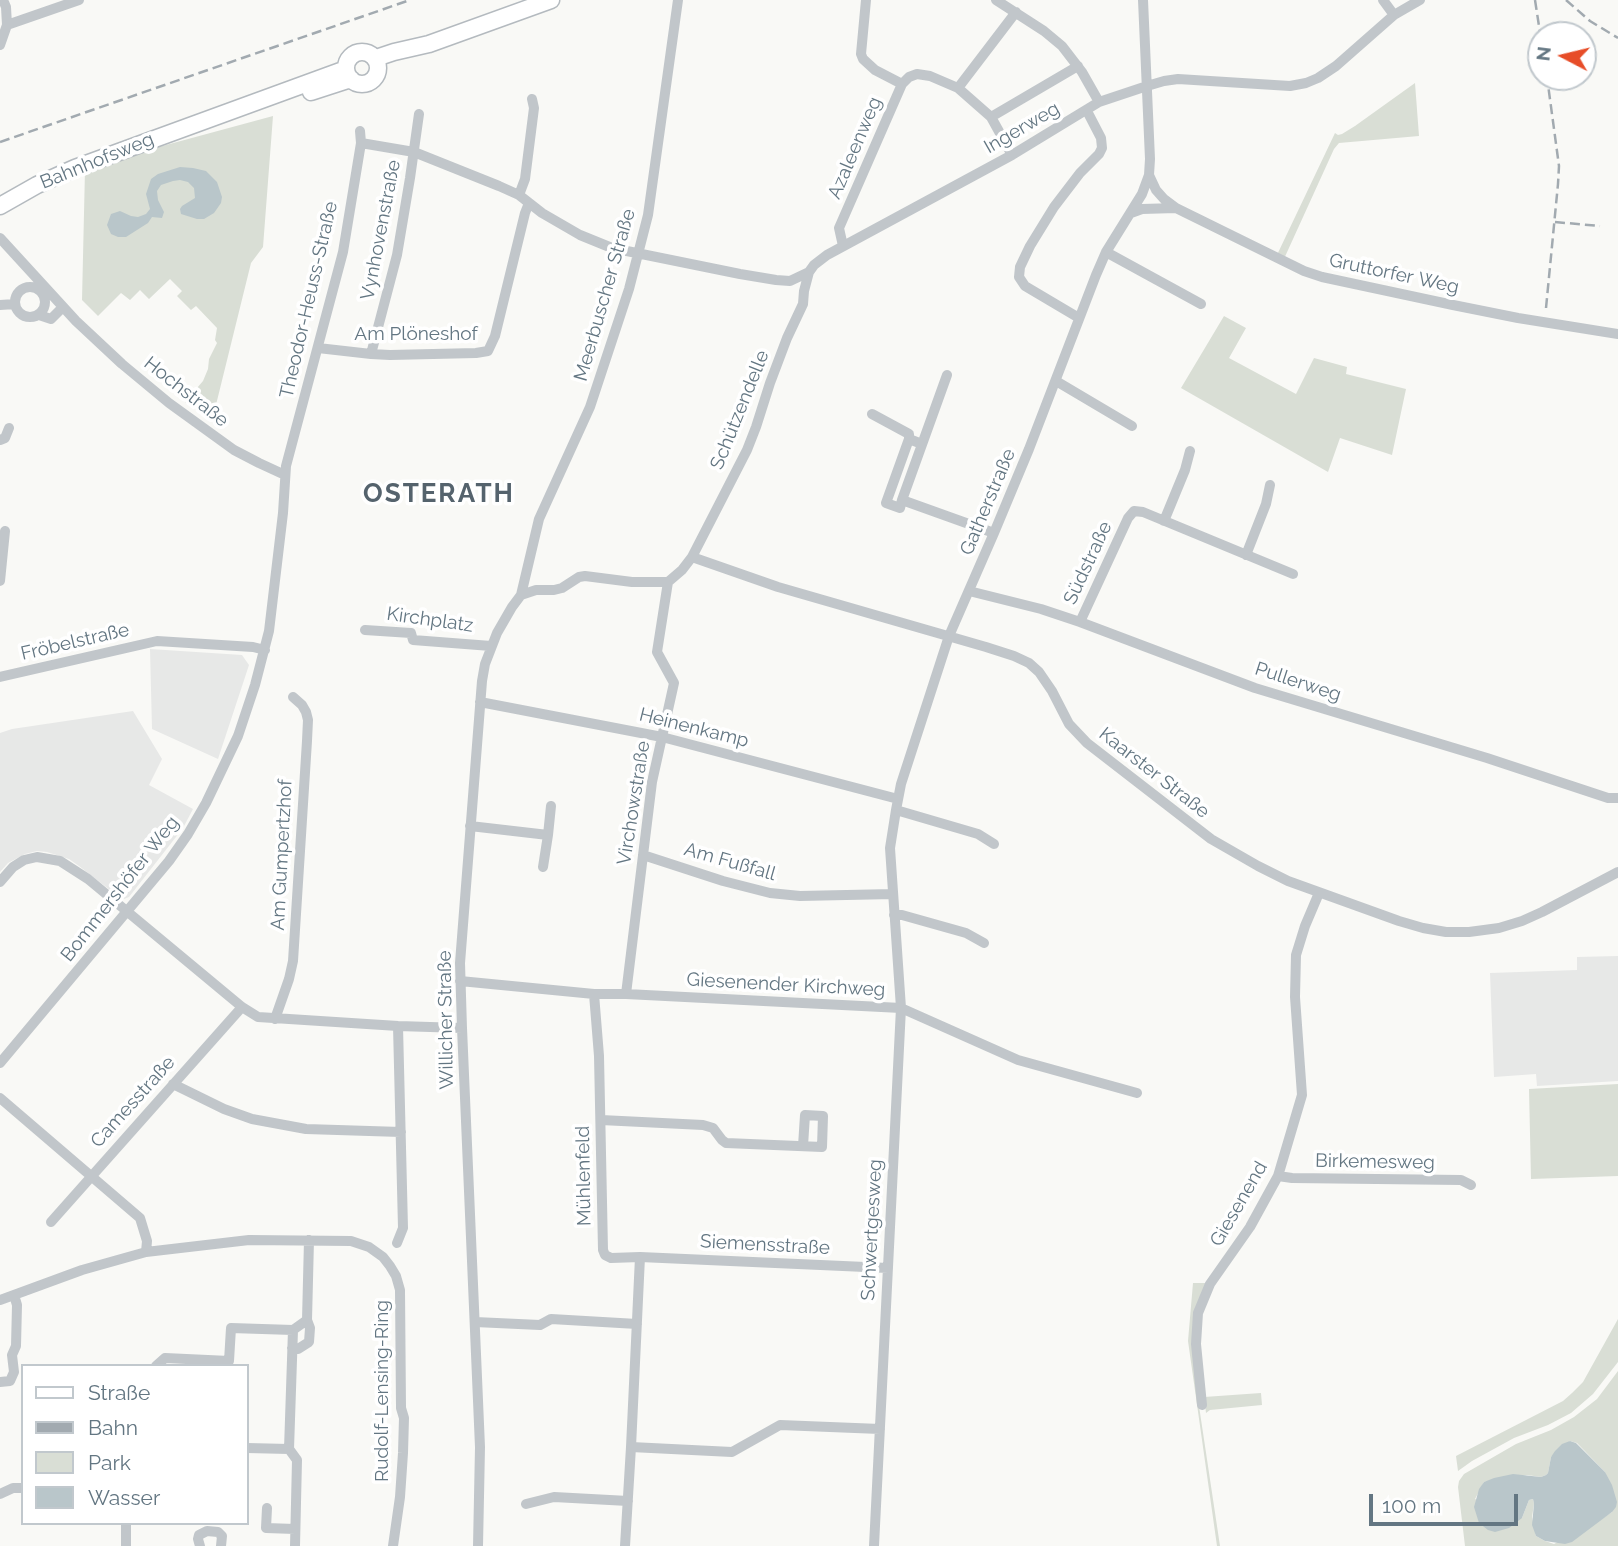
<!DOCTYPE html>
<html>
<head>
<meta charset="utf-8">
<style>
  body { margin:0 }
  #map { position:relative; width:1618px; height:1546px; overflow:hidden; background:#f9f9f6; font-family:Raleway,sans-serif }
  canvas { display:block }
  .legend { position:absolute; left:21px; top:1364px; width:228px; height:161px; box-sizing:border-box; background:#fff; border:2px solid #c1c8cd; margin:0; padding:9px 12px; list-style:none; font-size:21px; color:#637682 }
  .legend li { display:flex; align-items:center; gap:14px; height:35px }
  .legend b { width:35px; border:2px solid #c1c8cd }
  .north { position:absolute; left:1527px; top:21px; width:70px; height:70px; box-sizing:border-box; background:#fff; border:2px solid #c1c8cd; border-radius:50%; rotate:277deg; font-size:19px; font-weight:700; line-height:28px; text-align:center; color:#637682 }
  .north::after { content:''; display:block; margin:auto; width:24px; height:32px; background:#e74d28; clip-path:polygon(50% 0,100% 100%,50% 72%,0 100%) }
  .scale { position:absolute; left:1369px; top:1494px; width:149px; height:32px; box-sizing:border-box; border:4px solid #637682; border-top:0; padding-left:9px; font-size:21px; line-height:24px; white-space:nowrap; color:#637682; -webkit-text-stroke:5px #fff; paint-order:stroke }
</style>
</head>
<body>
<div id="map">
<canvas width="1618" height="1546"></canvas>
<ul class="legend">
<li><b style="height:9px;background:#fff"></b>Straße</li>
<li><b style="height:9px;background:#a2aab0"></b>Bahn</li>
<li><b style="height:19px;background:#d9ded5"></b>Park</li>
<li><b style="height:19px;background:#b9c6ca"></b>Wasser</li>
</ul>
<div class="north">N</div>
<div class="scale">100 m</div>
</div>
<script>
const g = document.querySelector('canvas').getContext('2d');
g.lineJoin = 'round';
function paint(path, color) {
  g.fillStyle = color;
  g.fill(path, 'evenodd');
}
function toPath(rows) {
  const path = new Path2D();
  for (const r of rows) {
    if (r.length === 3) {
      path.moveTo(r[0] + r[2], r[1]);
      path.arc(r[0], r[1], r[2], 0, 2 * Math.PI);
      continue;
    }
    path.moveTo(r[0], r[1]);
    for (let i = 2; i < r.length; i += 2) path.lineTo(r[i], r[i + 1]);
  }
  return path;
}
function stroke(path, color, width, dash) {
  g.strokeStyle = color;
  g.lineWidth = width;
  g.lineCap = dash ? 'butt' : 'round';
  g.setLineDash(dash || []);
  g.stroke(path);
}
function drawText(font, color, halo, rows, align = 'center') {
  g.font = font + ' Raleway,sans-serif';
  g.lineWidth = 7;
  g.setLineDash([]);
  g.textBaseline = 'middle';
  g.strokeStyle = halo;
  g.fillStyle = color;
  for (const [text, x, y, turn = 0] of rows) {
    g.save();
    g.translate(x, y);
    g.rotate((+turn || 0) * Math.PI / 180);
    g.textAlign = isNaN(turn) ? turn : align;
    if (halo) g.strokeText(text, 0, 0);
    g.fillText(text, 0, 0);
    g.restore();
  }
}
paint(toPath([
  [150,649,242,655,249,665,218,759,152,729],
  [133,711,162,759,149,785,193,809,183,828,129,897,124,899,119,897,79,866,69,859,47,852,37,851,25,854,8,863,0,872,0,733,12,729],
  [1618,956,1618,1081,1537,1086,1536,1074,1494,1077,1490,973,1577,970,1577,957]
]), '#e7e8e7');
paint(toPath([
  [1415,83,1419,136,1339,143,1334,149,1283,261,1276,257,1335,133,1338,135,1342,134,1355,126],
  [273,116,263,247,251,263,212,421,185,402,203,381,208,369,209,359,217,343,215,340,217,328,196,306,191,310,177,296,182,291,170,279,149,299,140,290,130,300,121,293,98,316,82,300,85,170,118,158],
  [1224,316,1246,328,1229,358,1296,394,1314,358,1347,367,1346,374,1406,389,1392,455,1340,438,1328,472,1181,388],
  [1618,1084,1618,1176,1531,1179,1529,1089],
  [1193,1283,1206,1283,1195,1312,1199,1406,1220,1546,1217,1546,1188,1341],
  [1618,1319,1618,1362,1593,1394,1571,1413,1548,1425,1514,1438,1472,1461,1458,1471,1456,1456,1563,1401,1572,1393,1583,1382],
  [1618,1371,1618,1546,1465,1546,1458,1487,1459,1481,1464,1474,1516,1444,1551,1430,1574,1417,1597,1399],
  [1570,1441,1577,1443,1605,1472,1612,1512,1597,1522,1554,1544,1545,1541,1536,1536,1532,1517,1534,1504,1533,1499,1529,1500,1522,1518,1475,1499,1484,1482,1527,1475,1541,1477,1546,1475,1548,1473,1551,1457],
  [1261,1393,1262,1405,1210,1410,1206,1413,1204,1397]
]), '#d9ded5');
paint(toPath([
  [180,167,193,168,206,171,217,182,222,197,221,203,214,213,204,219,197,219,181,214,180,209,182,206,195,198,194,188,188,182,180,180,173,181,161,185,157,191,158,200,164,212,162,218,152,217,148,223,126,237,118,237,111,234,107,225,111,214,120,211,131,216,138,217,146,214,150,209,146,194,151,179,158,174],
  [1570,1441,1576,1443,1605,1472,1612,1485,1617,1502,1616,1507,1612,1512,1572,1542,1565,1544,1545,1541,1536,1536,1532,1525,1534,1504,1533,1499,1529,1500,1522,1518,1509,1528,1495,1532,1488,1530,1479,1523,1474,1507,1479,1489,1484,1482,1494,1478,1513,1474,1541,1477,1546,1475,1548,1473,1551,1457,1555,1451,1562,1444]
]), '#b9c6ca');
const secondary = toPath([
  [362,68,16],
  [376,58,394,52,429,44,551,0],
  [311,92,351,79],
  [0,206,37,185,75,168,346,69]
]);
stroke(secondary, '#b4babf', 19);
stroke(toPath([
  [3,0,6,7,7,25],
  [866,0,861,54,863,59,875,70,902,84],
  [996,0,1044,31,1062,46,1082,72,1099,102],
  [1383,0,1394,15],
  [0,45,7,25,79,0],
  [958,88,1016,12],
  [991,117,1078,66],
  [361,143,414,152,499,186,519,195,542,213,580,235,612,248,740,274,776,280,790,281,809,272,814,265,827,255,1012,155,1099,102,1147,86,1164,81,1178,79,1290,86,1306,83,1318,78,1336,66,1394,15,1420,0],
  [1149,175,1156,190,1164,199,1176,208,1304,271,1322,277,1453,305,1518,318,1618,334],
  [519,195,525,179,534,108,532,99],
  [1131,213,1142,209,1176,208],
  [0,238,76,321,122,364,169,403,234,450,259,463,285,475],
  [843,246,839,228,902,84,909,77,917,74,930,76,958,88,991,117,1012,155],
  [1106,252,1201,304],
  [30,302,15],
  [0,305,15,304],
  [39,315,51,319,63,307],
  [1079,318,1025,286,1019,277,1020,267,1030,246,1054,207,1080,173,1099,154,1102,148,1101,138,1087,111],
  [318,348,371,354,390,355,476,353,488,351,495,336,525,213,529,203],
  [371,354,397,255,410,178,419,114],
  [1056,381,1132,426],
  [872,414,909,434,909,439],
  [0,440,5,438,9,428],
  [922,444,909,439,886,503,900,508,902,500,947,375],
  [902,500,994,533],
  [1164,521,1185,470,1190,451],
  [1246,555,1266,504,1270,485],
  [692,557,778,587,986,647,1014,656,1029,663,1039,672,1052,691,1069,724,1087,743,1211,839,1258,866,1288,881,1399,921,1423,928,1446,932,1469,932,1499,928,1522,921,1542,912,1618,872],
  [0,581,5,531],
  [969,591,1041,609,1080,622,1255,688,1487,758,1608,798,1618,798],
  [521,595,536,590,554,590,562,588,579,577,585,576,632,582,668,582,682,570,692,557,747,450,756,427,770,383,787,338,803,304,804,291,809,272],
  [1080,622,1128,518,1134,511,1143,512,1293,574],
  [365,630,411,633,413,640,491,646],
  [0,677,157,641,253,647,265,650],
  [480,702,662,737,898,799],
  [896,810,978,834,994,844],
  [470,826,548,835,543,867],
  [548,835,551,806],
  [643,855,723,881,770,893,800,896,893,894],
  [0,882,13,867,24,860,37,857,60,861,88,879,242,1007,258,1017,398,1026,462,1028],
  [894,915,902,915,966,933,984,943],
  [460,981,594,994,626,994,901,1008,1018,1060,1137,1093],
  [594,994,599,1056,603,1250,605,1255,611,1258,640,1257,631,1447,625,1546],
  [626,994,652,782,674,683,657,652,668,582],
  [275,1019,289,979,293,961,307,741,308,720,306,712,302,705,293,697],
  [0,1063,169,861,188,834,206,803,238,736,255,685,269,631,283,513,286,466,343,252,361,143,360,131],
  [173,1084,224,1109,252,1119,306,1129,401,1132],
  [0,1098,140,1218,147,1241,146,1252],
  [601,1120,703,1125,713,1128,722,1140,726,1143,822,1147,823,1116,805,1115,803,1146],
  [1278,1176,1292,1178,1461,1180,1471,1185],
  [51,1222,242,1007],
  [397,1243,403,1228,398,1026],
  [640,1257,888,1268],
  [0,1300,82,1270,146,1252,249,1240,351,1241,369,1247,383,1257,390,1266,396,1276,400,1290,401,1408,404,1418,403,1453,400,1497,393,1546],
  [475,1322,540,1325,551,1319,637,1324],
  [292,1348,298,1349,309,1342,310,1328,307,1320],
  [156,1366,165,1358,229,1361,231,1328,293,1330],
  [0,1382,10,1381,14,1372,12,1355,16,1346,17,1305,14,1295],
  [1202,1405,1196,1344,1198,1313,1210,1284,1250,1227,1278,1176,1302,1095,1295,997,1296,955,1305,926,1319,893],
  [631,1447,732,1452,780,1425,880,1429],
  [247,1448,289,1449],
  [0,1494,13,1488,23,1488],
  [526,1504,554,1497,628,1501],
  [267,1508,266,1528,295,1529],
  [126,1546,126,1523],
  [200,1546,198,1539,199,1535,207,1531,218,1532,222,1536,221,1546],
  [295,1546,297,1460,289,1449,293,1330,307,1320,309,1240],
  [478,1546,480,1447,462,1028,460,963,482,681,485,664,497,633,512,607,521,595,539,519,590,407,629,289,648,215,678,0],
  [874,1546,901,1008,890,848,896,810,901,784,949,636,994,533,1029,449,1096,275,1106,252,1142,194,1149,175,1150,159,1143,0]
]), '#c1c6ca', 10);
stroke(secondary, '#fff', 16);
stroke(toPath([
  [1535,0,1541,39],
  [1566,0,1590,21,1618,38],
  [0,142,410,0],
  [1555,222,1600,226],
  [1546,308,1558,184,1559,166,1547,77]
]), '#a2aab0', 2.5, [10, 5]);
drawText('19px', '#637682', '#fff', [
  ["Ingerweg",1022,128,-30],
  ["Azaleenweg",855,148,-67],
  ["Bahnhofsweg",97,161,-22],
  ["Vynhovenstraße",381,230,-79],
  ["Gruttorfer Weg",1394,274,12],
  ["Meerbuscher Straße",605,295,-74],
  ["Theodor-Heuss-Straße",309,300,-77],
  ["Am Plöneshof",416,334],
  ["Hochstraße",186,392,38],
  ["Schützendelle",740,410,-68],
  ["Gatherstraße",988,502,-67],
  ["Südstraße",1088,563,-65],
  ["Kirchplatz",430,620,8],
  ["Fröbelstraße",75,642,-13],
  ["Pullerweg",1298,682,18],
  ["Heinenkamp",694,728,14],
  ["Kaarster Straße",1154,773,38],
  ["Virchowstraße",634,803,-81],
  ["Am Gumpertzhof",282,855,-87],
  ["Am Fußfall",730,862,16],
  ["Bommershöfer Weg",120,889,-52],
  ["Giesenender Kirchweg",786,985,3],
  ["Willicher Straße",446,1020,-91],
  ["Camesstraße",133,1102,-48],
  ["Birkemesweg",1375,1162,1],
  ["Mühlenfeld",584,1176,-91],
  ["Giesenend",1239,1204,-60],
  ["Schwertgesweg",872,1230,-87],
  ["Siemensstraße",765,1245,3],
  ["Rudolf-Lensing-Ring",382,1391,-90]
]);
g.letterSpacing = '2px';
drawText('bold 26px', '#55636d', '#fff', [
  ["OSTERATH",439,494]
]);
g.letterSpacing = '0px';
</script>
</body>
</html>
